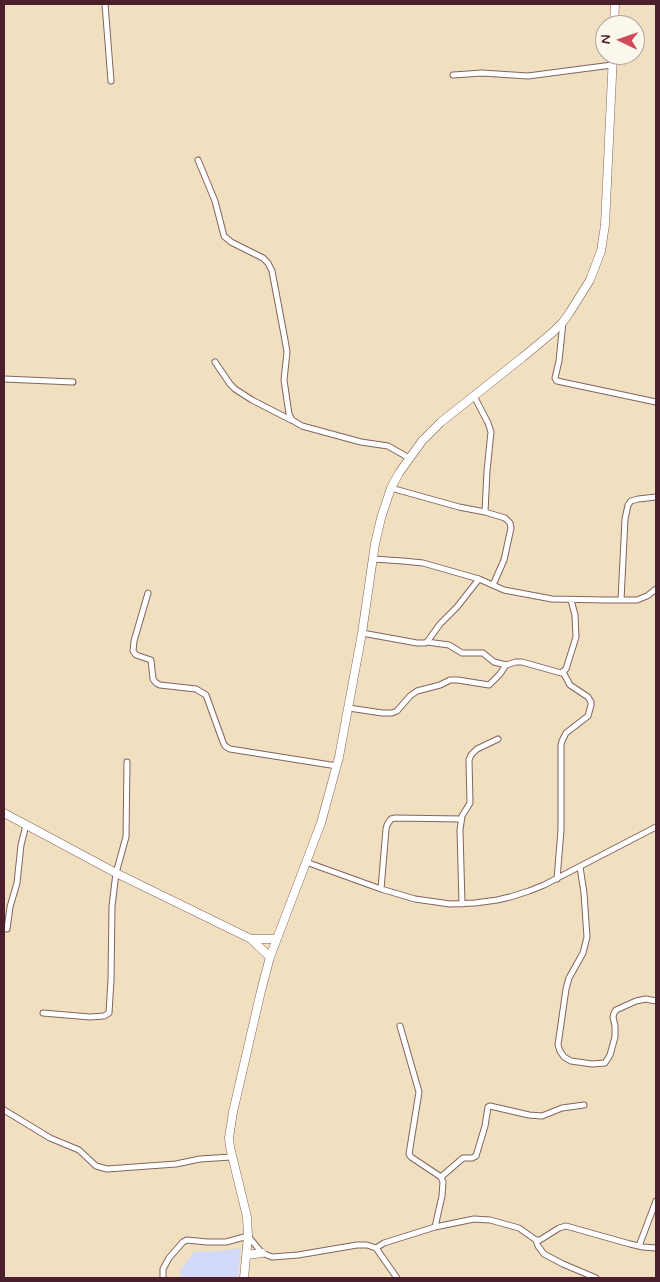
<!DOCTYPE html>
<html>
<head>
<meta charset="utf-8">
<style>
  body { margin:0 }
  #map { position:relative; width:660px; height:1282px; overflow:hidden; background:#f1e0c0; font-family:Mynerve,sans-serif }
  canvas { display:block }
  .frame { position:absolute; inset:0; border:5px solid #4a1f2b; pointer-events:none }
  .north { position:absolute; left:595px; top:15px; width:50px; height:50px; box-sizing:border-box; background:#fbf7ec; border:1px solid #b4a19f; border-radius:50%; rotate:273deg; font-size:14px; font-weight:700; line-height:20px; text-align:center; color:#4a1f2b }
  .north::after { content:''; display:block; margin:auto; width:18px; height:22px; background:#d1495b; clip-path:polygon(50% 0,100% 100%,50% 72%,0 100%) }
</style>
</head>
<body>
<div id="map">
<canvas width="660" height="1282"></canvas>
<div class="frame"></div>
<div class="north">N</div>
</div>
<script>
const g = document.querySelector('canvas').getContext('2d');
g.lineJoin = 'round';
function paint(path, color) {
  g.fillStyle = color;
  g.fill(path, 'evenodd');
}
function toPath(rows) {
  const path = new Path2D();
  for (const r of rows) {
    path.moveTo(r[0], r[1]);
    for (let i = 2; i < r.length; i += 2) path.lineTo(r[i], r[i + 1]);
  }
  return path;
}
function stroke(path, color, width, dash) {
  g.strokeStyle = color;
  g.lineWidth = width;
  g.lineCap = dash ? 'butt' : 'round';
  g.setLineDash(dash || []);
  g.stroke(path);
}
paint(toPath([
  [241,1248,238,1278,182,1278,179,1272,194,1252,220,1251]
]), '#d2d9f9');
const street = toPath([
  [105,4,111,81],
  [453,75,482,73,528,76,612,65],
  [198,160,215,201,224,236,231,242,263,258,268,263,272,271,285,340,287,352,284,380,289,414,292,420,302,426,361,442,388,446,409,458],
  [563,322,559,361,555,378,557,381,656,402],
  [215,362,230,384,235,389,252,400,291,420],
  [4,379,73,382],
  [474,396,488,423,491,432,487,471,485,512,505,518,510,523,511,528,504,560,493,585],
  [391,488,459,507,485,512],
  [373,559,403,561,423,563,479,579,504,590,552,599,606,600,637,600,647,596,656,589],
  [148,593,134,641,133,651,136,655,151,660,153,679,156,683,160,685,196,689,206,695,223,742,225,746,230,749,337,766],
  [621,600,625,519,628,505,631,501,638,499,656,497],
  [362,633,417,643,425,643,427,642,440,624,457,607,479,579],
  [427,642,449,645,462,653,483,653,494,662,506,665,516,662,522,662,561,673,566,669,576,637,575,615,571,600],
  [349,708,382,713,392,713,397,711,410,696,417,691,440,685,450,680,458,680,489,685,500,674,506,665],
  [306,862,381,889,415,899,450,904,475,903,497,900,510,897,529,891,544,885,656,827],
  [580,867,584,893,587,937,583,953,569,978,566,989,558,1045,560,1051,564,1057,571,1061,592,1064,605,1063,610,1055,615,1037,615,1026,613,1017,614,1013,616,1010,636,1001,646,999,656,1001],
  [557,879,561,830,561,745,562,741,566,733,588,716,591,705,591,702,588,697,570,685,563,672],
  [381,889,386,829,387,825,391,819,395,818,461,819],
  [462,904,460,830,462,816,470,803,469,760,471,755,477,749,498,739],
  [7,929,10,907,17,883,21,845,26,825],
  [43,1013,90,1017,104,1016,109,1013,111,980,112,906,116,873,126,837,127,762],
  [400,1026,419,1092,409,1154,411,1157,441,1177,443,1182,442,1196,435,1227],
  [4,1110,50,1138,79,1150,96,1166,107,1169,176,1164,200,1159,231,1157],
  [441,1177,463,1158,472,1158,476,1156,485,1126,488,1107,490,1106,529,1115,542,1116,562,1108,584,1105],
  [536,1240,538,1246,544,1254,563,1264,596,1278],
  [639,1246,656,1201],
  [376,1248,384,1243,435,1227,474,1219,490,1220,519,1228,536,1240,540,1240,559,1228,566,1226,630,1244,643,1247,656,1248],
  [163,1278,163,1269,169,1258,183,1242,187,1240,207,1242,226,1242,248,1236,262,1253,272,1257,298,1255,357,1245,367,1245,376,1248,397,1278]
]);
const secondary = toPath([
  [614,25,615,4],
  [4,813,116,873,251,939,270,957],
  [251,939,276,939],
  [247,1255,262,1253],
  [244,1278,248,1236,247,1217,230,1147,229,1138,233,1112,261,991,270,957,321,823,339,757,362,633,375,544,381,518,391,488,399,473,422,441,441,422,523,357,553,332,563,322,570,312,590,280,601,251,605,225,613,55]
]);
stroke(street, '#84635f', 7);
stroke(secondary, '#84635f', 9);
stroke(street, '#fff', 5);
stroke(secondary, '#fff', 8);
</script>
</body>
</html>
